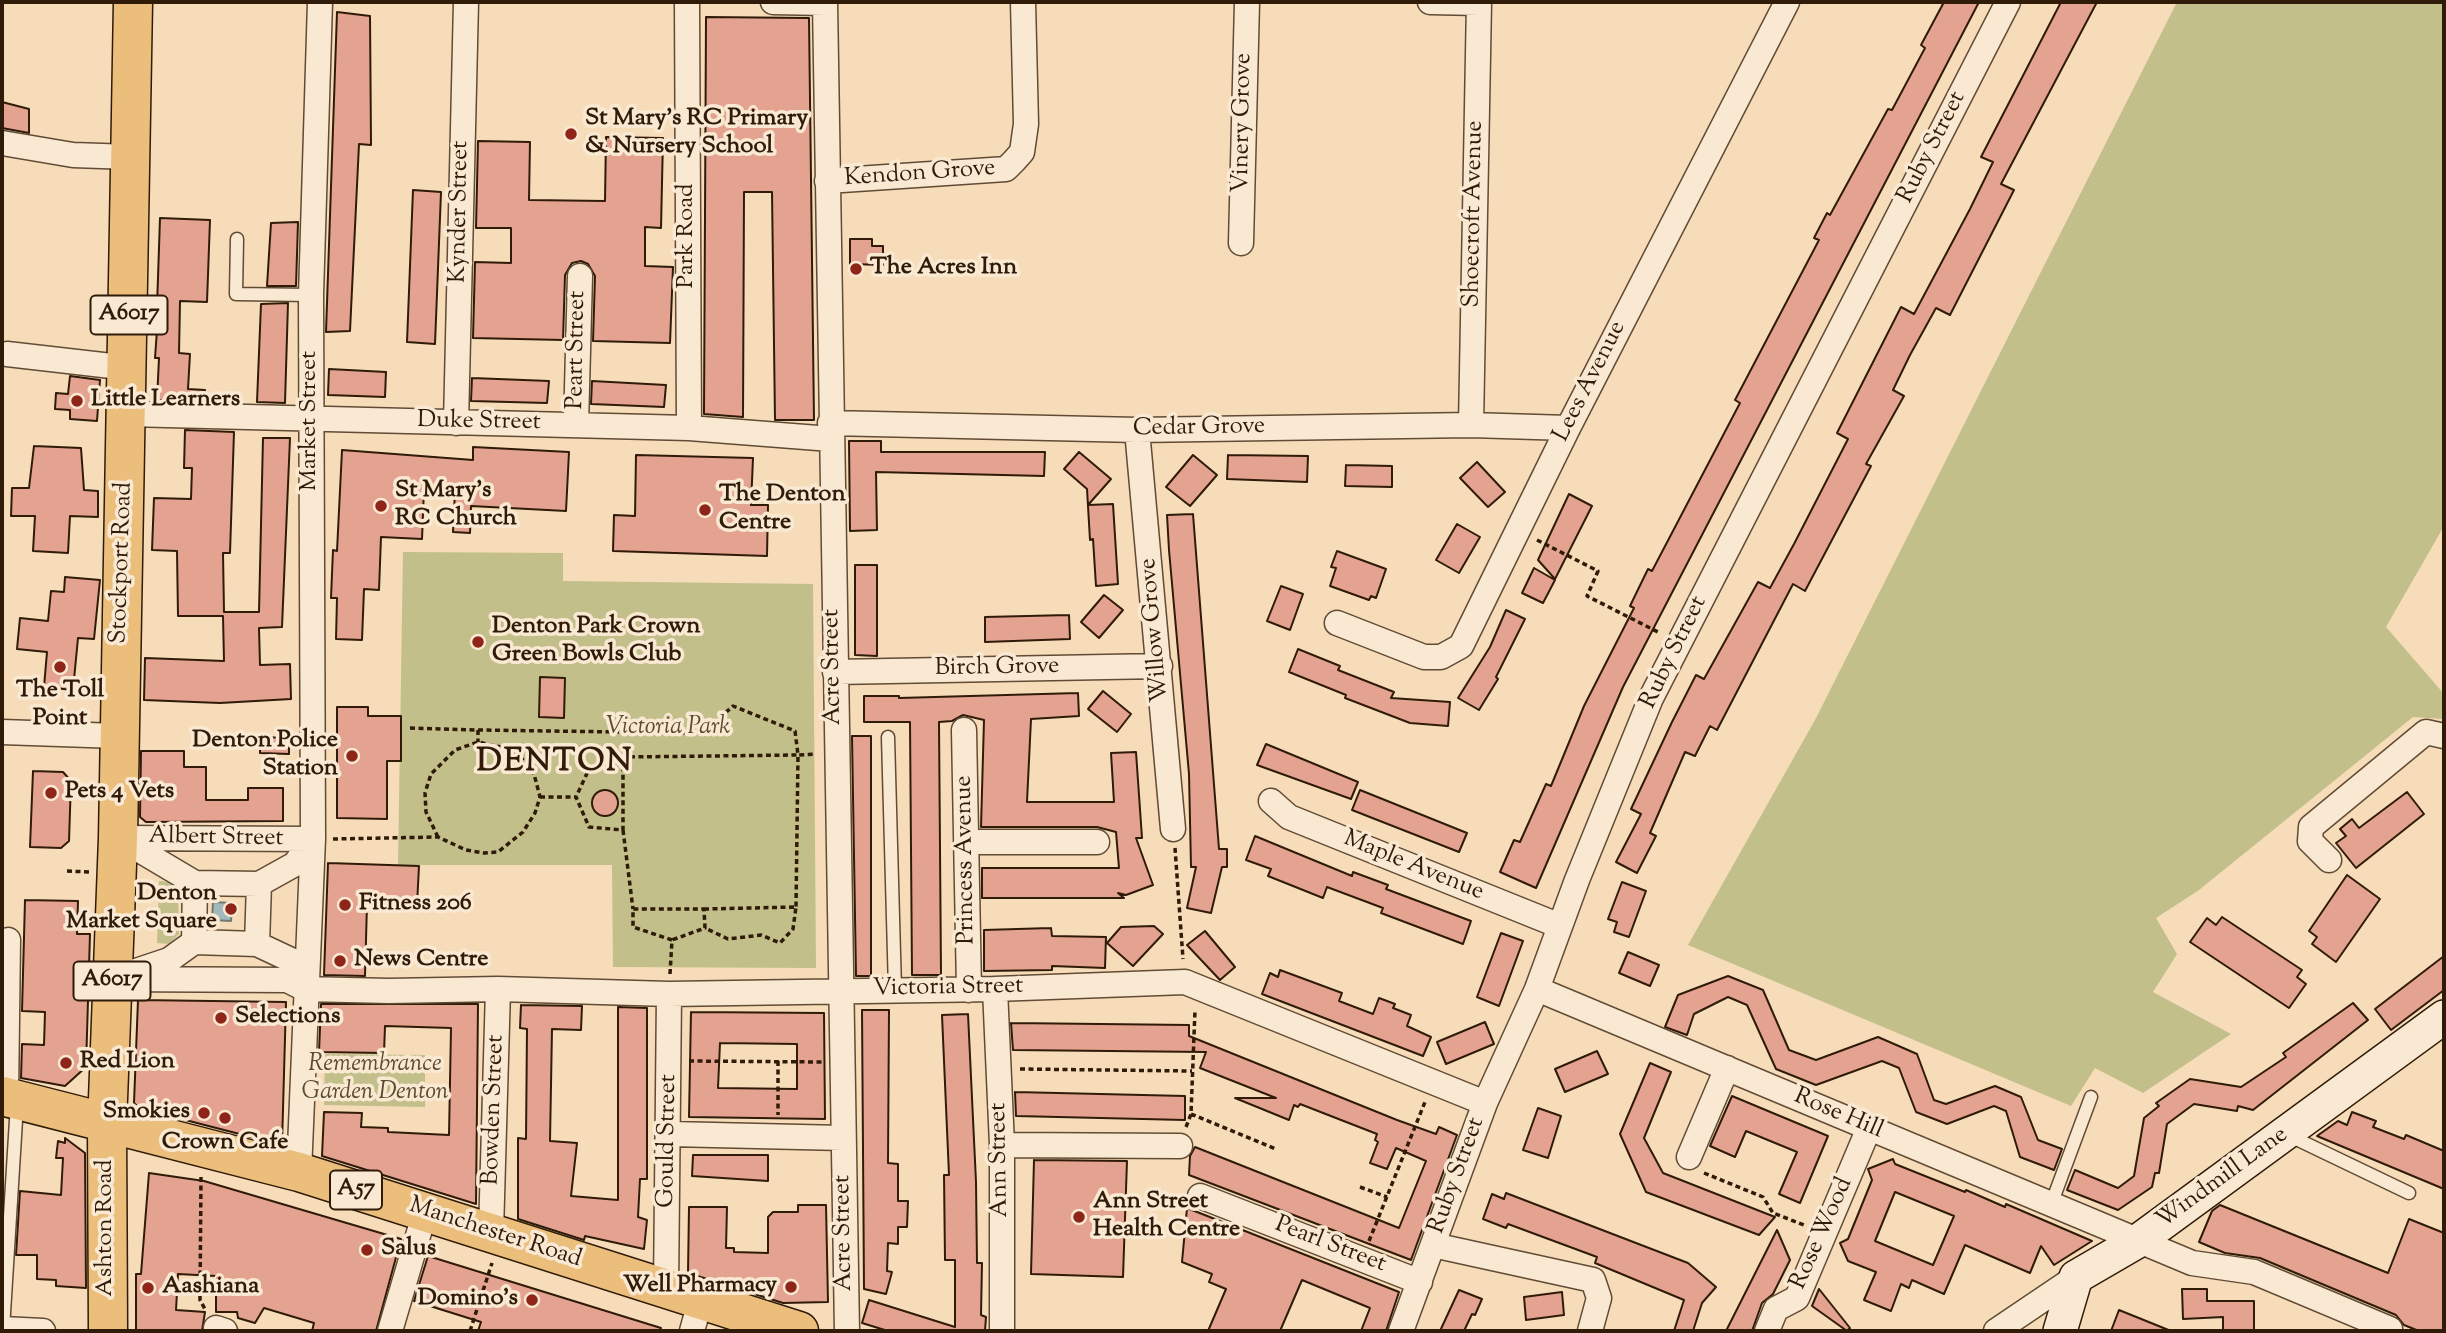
<!DOCTYPE html>
<html>
<head>
<meta charset="utf-8">
<style>
  body { margin:0 }
  #map { position:relative; width:2446px; height:1333px; overflow:hidden; background:#f6dcb9; font-family:"Sorts Mill Goudy",serif }
  canvas { display:block }
  .frame { position:absolute; inset:0; border:4px solid #2f1b08; pointer-events:none }
</style>
</head>
<body>
<div id="map">
<canvas width="2446" height="1333"></canvas>
<div class="frame"></div>
</div>
<script>
const g = document.querySelector('canvas').getContext('2d');
g.lineJoin = 'round';
function paint(path, color) {
  g.fillStyle = color;
  g.fill(path, 'evenodd');
}
function toPath(rows) {
  const path = new Path2D();
  for (const r of rows) {
    if (r.length === 3) {
      path.moveTo(r[0] + r[2], r[1]);
      path.arc(r[0], r[1], r[2], 0, 2 * Math.PI);
      continue;
    }
    path.moveTo(r[0], r[1]);
    for (let i = 2; i < r.length; i += 2) path.lineTo(r[i], r[i + 1]);
  }
  return path;
}
function stroke(path, color, width, dash) {
  g.strokeStyle = color;
  g.lineWidth = width;
  g.lineCap = dash ? 'butt' : 'round';
  g.setLineDash(dash || []);
  g.stroke(path);
}
function drawText(font, color, halo, rows, align = 'center') {
  g.font = font + ' "Sorts Mill Goudy",serif';
  g.lineWidth = 7;
  g.setLineDash([]);
  g.textBaseline = 'middle';
  g.strokeStyle = halo;
  g.fillStyle = color;
  for (const [text, x, y, turn = 0] of rows) {
    g.save();
    g.translate(x, y);
    g.rotate((+turn || 0) * Math.PI / 180);
    g.textAlign = isNaN(turn) ? turn : align;
    if (halo) g.strokeText(text, 0, 0);
    g.fillText(text, 0, 0);
    g.restore();
  }
}
paint(toPath([
  [2177,2,2444,2,2444,526,2386,627,2444,694,2444,719,2413,717,2199,890,2156,918,2177,954,2153,992,2231,1034,2143,1093,2095,1068,2071,1106,1688,945,1815,720],
  [403,552,563,553,563,581,813,584,816,968,613,967,612,865,398,865],
  [159,881,172,882,178,892,179,934,169,944,157,943],
  [325,1054,425,1055,425,1107,324,1105]
]), '#c2bf8b');
const water = toPath([
  [213,902,232,903,231,921,212,920,213,902]
]);
paint(water, '#a1b9ba');
stroke(water, '#737a73', 2);
const building = toPath([
  [1944,2,1979,2,1623,687,1536,888,1500,872,1514,840,1520,842,1546,784,1551,786,1584,706,1634,608,1630,606,1648,569,1652,571,1740,403,1735,400,1819,240,1814,238,1827,213,1830,215,1888,109,1892,110,1925,48,1921,45,1944,2],
  [2061,2,2097,2,2001,184,2014,190,1950,315,1936,308,1910,355,1893,390,1904,396,1866,464,1871,466,1805,591,1793,584,1717,730,1710,726,1695,756,1685,752,1650,833,1656,836,1637,873,1616,862,1641,814,1631,809,1672,722,1696,675,1704,679,1758,582,1770,588,1794,544,1848,439,1837,433,1901,307,1914,314,1970,209,1993,162,1981,157,2061,2],
  [337,12,370,16,371,145,359,144,350,331,326,332,337,12],
  [706,17,809,18,814,420,775,420,772,192,744,192,743,417,704,414,706,17],
  [2,102,29,109,29,133,2,128,2,102],
  [606,137,663,138,661,228,645,227,645,266,673,267,670,343,593,341,595,276,588,264,581,261,572,263,565,275,563,340,473,338,475,262,511,263,511,228,476,228,478,141,530,142,529,200,605,201,606,137],
  [413,190,441,192,435,344,407,342,413,190],
  [160,218,210,220,207,302,180,301,179,353,190,354,188,389,205,390,204,401,157,400,159,358,155,358,157,330,149,330,150,306,157,307,160,218],
  [298,222,296,286,267,286,271,223,298,222],
  [850,239,872,239,872,246,883,246,883,265,850,264,850,239],
  [288,303,285,403,257,402,261,304,288,303],
  [329,369,386,372,385,397,328,395,329,369],
  [70,376,100,380,97,421,70,419,70,410,55,409,56,393,68,394,70,376],
  [472,378,549,381,547,403,471,401,472,378],
  [592,381,666,385,664,407,591,404,592,381],
  [185,430,234,432,230,553,223,553,224,612,259,612,263,438,290,438,282,627,259,628,260,665,290,664,291,699,220,703,144,700,145,658,224,661,223,616,178,616,177,551,152,550,154,498,191,499,192,468,184,468,185,430],
  [849,441,881,441,881,452,1045,452,1044,476,876,472,877,530,850,531,849,441],
  [34,446,81,448,84,490,98,491,98,517,70,516,68,553,33,551,35,516,11,516,12,488,29,488,34,446],
  [473,447,569,452,566,511,471,506,470,533,453,532,455,491,424,489,422,539,381,537,379,590,364,589,362,640,336,639,337,598,331,598,333,550,337,551,342,450,473,460,473,447],
  [1079,452,1111,479,1088,505,1113,504,1118,584,1096,586,1093,539,1090,540,1087,489,1064,469,1079,452],
  [636,455,753,458,751,505,768,505,767,556,613,551,614,515,635,516,636,455],
  [1193,455,1217,475,1190,506,1166,487,1193,455],
  [1228,455,1308,456,1307,482,1227,479,1228,455],
  [1477,462,1505,492,1488,507,1460,478,1477,462],
  [1346,465,1392,466,1392,487,1345,486,1346,465],
  [1569,494,1592,506,1555,579,1538,560,1569,494],
  [1193,514,1219,849,1227,849,1227,867,1222,867,1211,913,1187,908,1196,867,1191,867,1189,774,1169,550,1167,515,1193,514],
  [1457,524,1480,537,1459,573,1436,560,1457,524],
  [1337,551,1386,569,1376,598,1371,596,1369,600,1330,586,1336,568,1331,567,1337,551],
  [855,565,877,565,877,656,855,655,855,565],
  [1534,568,1555,580,1543,603,1522,593,1534,568],
  [65,577,100,580,94,639,78,638,73,690,44,687,47,652,17,649,20,618,48,621,51,591,64,592,65,577],
  [1281,586,1303,594,1290,630,1267,621,1281,586],
  [1104,595,1123,610,1099,638,1081,622,1104,595],
  [1506,610,1525,619,1496,677,1498,679,1479,710,1458,698,1490,647,1506,610],
  [1069,615,1070,639,985,642,985,617,1069,615],
  [1298,649,1340,666,1338,670,1394,692,1391,698,1450,702,1448,726,1410,723,1345,698,1346,695,1289,672,1298,649],
  [540,677,565,678,564,718,539,717,540,677],
  [1103,691,1131,714,1117,732,1088,709,1103,691],
  [1078,693,1079,716,1031,719,1027,802,1114,802,1111,753,1136,752,1142,838,1136,838,1153,885,1126,895,1118,893,1124,898,982,898,982,868,1119,868,1116,832,1097,827,981,827,984,720,963,715,952,721,939,722,941,975,912,975,910,722,864,722,864,696,899,696,899,698,1078,693],
  [337,707,368,707,368,716,401,716,401,761,387,761,387,819,337,818,337,707],
  [852,736,871,736,871,976,856,976,852,736],
  [260,737,289,738,289,754,260,753,260,737],
  [1266,744,1358,782,1351,799,1257,765,1266,744],
  [141,751,184,751,184,767,206,767,206,800,248,800,248,788,283,788,283,821,146,822,140,817,141,751],
  [33,771,63,772,71,781,69,841,61,848,30,847,33,771],
  [605,803,13],
  [1360,790,1467,833,1459,852,1352,810,1360,790],
  [2407,792,2424,814,2356,868,2336,843,2346,836,2340,829,2352,819,2359,828,2407,792],
  [1255,836,1352,876,1353,872,1388,885,1386,889,1471,921,1463,944,1381,913,1383,908,1327,887,1323,898,1268,876,1271,869,1246,860,1255,836],
  [328,863,419,866,417,905,367,904,365,976,324,975,328,863],
  [2347,875,2380,899,2336,962,2312,944,2317,937,2309,931,2347,875],
  [1622,882,1646,891,1629,937,1614,932,1617,922,1608,919,1622,882],
  [25,900,78,901,77,934,90,934,86,1067,65,1086,21,1078,22,1044,44,1045,45,1012,22,1011,25,900],
  [2222,917,2302,970,2297,977,2306,984,2289,1008,2190,942,2207,918,2216,925,2222,917],
  [1154,926,1163,934,1133,966,1107,943,1121,927,1154,926],
  [1051,928,1052,936,1106,937,1105,968,1052,966,1052,970,984,971,984,930,1051,928],
  [1205,931,1235,967,1220,980,1187,945,1205,931],
  [1501,933,1523,941,1499,1006,1477,997,1501,933],
  [1628,952,1659,965,1650,986,1619,973,1628,952],
  [2444,956,2444,990,2391,1030,2375,1009,2444,956],
  [1280,970,1342,993,1339,1001,1373,1014,1379,998,1395,1004,1393,1008,1411,1015,1407,1026,1431,1037,1423,1056,1262,994,1270,973,1278,977,1280,970],
  [1728,976,1763,990,1789,1050,1816,1060,1878,1037,1917,1054,1934,1100,1946,1104,1995,1086,2021,1097,2038,1140,2062,1149,2054,1170,2020,1157,2006,1111,1994,1106,1947,1124,1916,1112,1899,1068,1882,1061,1816,1085,1776,1069,1747,1005,1728,997,1694,1014,1687,1035,1665,1027,1678,995,1728,976],
  [138,1000,286,1002,282,1145,139,1108,134,1103,138,1000],
  [2353,1003,2368,1020,2253,1110,2238,1106,2237,1111,2194,1104,2167,1124,2159,1173,2155,1173,2152,1187,2118,1210,2067,1190,2075,1170,2118,1188,2134,1176,2144,1118,2159,1106,2156,1103,2190,1079,2241,1087,2286,1057,2283,1053,2353,1003],
  [321,1004,478,1004,476,1204,322,1156,324,1112,362,1113,361,1127,388,1128,388,1132,449,1135,451,1028,385,1026,384,1053,319,1052,321,1004],
  [521,1005,582,1006,581,1030,552,1029,550,1141,577,1143,571,1196,618,1200,618,1007,647,1008,647,1179,640,1179,638,1217,647,1220,644,1249,585,1236,584,1240,518,1219,518,1138,526,1139,527,1029,520,1028,521,1005],
  [862,1010,889,1010,888,1163,898,1164,898,1201,908,1201,907,1227,898,1227,898,1244,888,1243,887,1271,892,1272,886,1294,864,1289,862,1010],
  [691,1012,824,1013,825,1119,689,1117,691,1012],
  [720,1043,797,1044,797,1089,718,1088,720,1043],
  [968,1014,976,1182,977,1263,982,1263,981,1315,986,1317,985,1331,888,1331,862,1323,869,1300,955,1327,955,1260,945,1260,944,1175,949,1175,942,1015,968,1014],
  [1485,1022,1494,1044,1446,1064,1437,1042,1485,1022],
  [1011,1023,1189,1025,1189,1036,1397,1120,1436,1134,1439,1127,1457,1135,1411,1260,1189,1175,1190,1156,1195,1147,1399,1228,1426,1161,1396,1148,1387,1169,1370,1163,1378,1142,1375,1140,1377,1134,1300,1104,1298,1107,1294,1105,1289,1120,1235,1098,1276,1098,1200,1068,1206,1052,1013,1050,1011,1023],
  [1597,1051,1608,1074,1565,1092,1555,1069,1597,1051],
  [1650,1063,1671,1072,1644,1138,1663,1173,1775,1217,1759,1235,1646,1192,1620,1134,1650,1063],
  [1015,1092,1185,1096,1185,1120,1016,1116,1015,1092],
  [1732,1096,1828,1136,1800,1203,1779,1194,1797,1152,1746,1131,1735,1157,1710,1146,1732,1096],
  [1538,1108,1561,1116,1548,1158,1523,1150,1538,1108],
  [2352,1112,2376,1121,2373,1127,2404,1139,2406,1135,2444,1151,2444,1189,2317,1136,2338,1121,2347,1125,2352,1112],
  [65,1138,85,1153,86,1288,56,1286,56,1280,37,1279,37,1255,16,1255,20,1191,61,1195,63,1158,56,1158,58,1141,65,1143,65,1138],
  [693,1155,768,1155,768,1181,692,1176,693,1155],
  [1893,1159,1895,1164,1965,1192,1966,1190,2005,1207,2006,1204,2092,1241,2054,1265,2041,1246,2030,1273,1965,1245,1944,1294,1912,1280,1909,1288,1901,1284,1891,1311,1864,1300,1876,1272,1848,1261,1840,1243,1848,1239,1872,1180,1868,1169,1893,1159],
  [1895,1192,1954,1216,1933,1265,1875,1241,1895,1192],
  [1034,1160,1127,1161,1123,1277,1031,1274,1034,1160],
  [149,1173,204,1181,401,1239,376,1331,312,1331,314,1323,264,1308,255,1323,238,1318,237,1312,216,1312,216,1276,178,1274,176,1310,205,1312,202,1331,136,1331,136,1274,141,1274,149,1173],
  [1506,1193,1688,1263,1716,1287,1702,1303,1693,1331,1674,1331,1684,1300,1595,1263,1597,1257,1508,1224,1506,1228,1483,1219,1492,1194,1504,1199,1506,1193],
  [798,1205,826,1205,828,1302,783,1303,688,1273,689,1207,727,1207,726,1248,734,1248,734,1252,768,1253,768,1217,773,1212,798,1212,798,1205],
  [2220,1205,2388,1273,2409,1219,2444,1233,2444,1331,2419,1331,2404,1325,2396,1315,2260,1258,2225,1253,2199,1242,2212,1211,2220,1205],
  [1187,1208,1399,1292,1386,1331,1361,1331,1370,1308,1302,1280,1280,1331,1208,1331,1226,1289,1209,1282,1212,1274,1182,1262,1187,1208],
  [1777,1230,1790,1260,1773,1294,1762,1303,1752,1331,1726,1331,1777,1230],
  [428,1256,661,1328,660,1331,478,1331,481,1322,414,1301,428,1256],
  [1819,1289,1850,1328,1847,1331,1812,1306,1819,1289],
  [2182,1289,2207,1289,2207,1301,2254,1301,2254,1331,2223,1331,2223,1317,2183,1319,2182,1289],
  [1459,1290,1482,1299,1475,1315,1472,1314,1464,1331,1440,1331,1459,1290],
  [1562,1292,1564,1315,1526,1320,1524,1297,1562,1292],
  [2119,1310,2171,1331,2111,1331,2119,1310]
]);
paint(building, '#e4a390');
stroke(building, '#2f1b08', 2);
const lane = toPath([
  [237,239,236,294,311,295],
  [888,737,895,990],
  [2288,1135,2409,1193],
  [2052,1202,2091,1097],
  [3,1329,17,1104]
]);
const street = toPath([
  [687,2,689,428],
  [773,2,825,3],
  [825,2,847,1331],
  [1430,2,1479,3],
  [2,143,73,155,131,157],
  [827,181,1006,169,1014,161,1022,152,1026,124,1023,2],
  [1241,243,1247,2],
  [7,354,129,368],
  [127,414,689,428,831,439],
  [456,423,466,2],
  [830,423,1137,430,1471,425,1568,428],
  [576,425,580,276],
  [1471,425,1479,2],
  [1137,430,1173,829],
  [1337,623,1424,657,1441,657,1461,646,1568,428,1787,2],
  [835,672,1160,666],
  [964,730,969,990],
  [2,732,118,736],
  [1271,801,1289,817,1560,926],
  [118,838,313,839],
  [119,838,195,883],
  [966,842,1097,842],
  [2329,860,2310,841,2311,827,2426,732,2444,736],
  [259,884,295,864,313,839],
  [257,944,291,960,305,988],
  [133,972,169,960,194,942,257,944,259,884,195,883,194,942],
  [112,979,287,980,305,989,389,991,498,989,669,994,995,989,1185,982,1485,1103],
  [995,989,1002,1145,1002,1331],
  [1537,989,2192,1263,2254,1272,2390,1329],
  [6,1097,8,940],
  [670,1134,843,1138],
  [1002,1145,1180,1146],
  [1689,1157,1727,1068],
  [299,1172,313,839,311,295,320,2],
  [1200,1196,1420,1282],
  [491,1232,498,989],
  [1433,1245,1593,1280,1599,1298,1590,1331],
  [666,1289,669,994],
  [216,1328,225,1331],
  [2,1329,43,1331],
  [390,1331,425,1212],
  [692,1331,700,1302],
  [1401,1331,1485,1103,1537,989,1577,880,1651,698,2008,2],
  [1767,1331,1776,1309,1797,1298,1869,1128],
  [1996,1331,2076,1277]
]);
const secondary = toPath([
  [2060,1331,2076,1277,2138,1241,2444,1017]
]);
const primary = toPath([
  [2,1096,299,1172,799,1331]
]);
const highway = toPath([
  [108,1331,107,1125,118,838,133,2]
]);
stroke(lane, '#614b34', 15);
stroke(street, '#614b34', 27);
stroke(secondary, '#2f1b08', 36);
stroke(primary, '#2f1b08', 41);
stroke(highway, '#2f1b08', 41);
stroke(toPath([
  [1537,540,1598,571,1587,596,1660,633],
  [410,728,478,730,478,742],
  [478,730,693,733,705,731,733,706,795,731,798,755,816,754],
  [623,768,624,757,798,755,796,907],
  [540,797,576,797,589,827,623,830,623,768,590,767,576,797],
  [623,830,633,909],
  [333,839,438,837,466,850,484,853,498,852,523,832,535,813,540,797,534,774,519,755,501,747,478,742,455,750,431,774,425,793,426,812,438,837],
  [1175,848,1183,959],
  [67,871,89,872],
  [704,909,796,907,793,929,780,943,761,935,728,939,705,928],
  [670,974,672,940,633,927,633,909,704,909,705,928,672,940],
  [689,1061,822,1062],
  [778,1061,778,1115],
  [1020,1069,1192,1071],
  [1191,1114,1276,1149],
  [1186,1127,1191,1114,1195,1010],
  [1704,1173,1763,1197,1773,1213,1804,1225],
  [201,1177,200,1300,206,1311],
  [1360,1187,1387,1197],
  [1369,1241,1425,1102],
  [470,1331,492,1263],
  [2160,1331,2163,1331]
]), '#2f1b08', 3.5, [5, 3.5]);
stroke(lane, '#f9e8d2', 12);
stroke(street, '#f9e8d2', 24);
stroke(secondary, '#f9e8d2', 33);
stroke(primary, '#ebbe7c', 38);
stroke(highway, '#ebbe7c', 38);
for (const [x, y, r, color] of [
  [571,134,7,"#8f2418"],
  [856,269,7,"#8f2418"],
  [77,401,7,"#8f2418"],
  [381,506,7,"#8f2418"],
  [705,510,7,"#8f2418"],
  [478,642,7,"#8f2418"],
  [60,667,7,"#8f2418"],
  [352,756,7,"#8f2418"],
  [51,793,7,"#8f2418"],
  [345,905,7,"#8f2418"],
  [231,909,7,"#8f2418"],
  [340,961,7,"#8f2418"],
  [221,1018,7,"#8f2418"],
  [66,1063,7,"#8f2418"],
  [204,1113,7,"#8f2418"],
  [225,1118,7,"#8f2418"],
  [1079,1217,7,"#8f2418"],
  [367,1250,7,"#8f2418"],
  [791,1287,7,"#8f2418"],
  [148,1288,7,"#8f2418"],
  [532,1300,7,"#8f2418"]
]) {
  const dot = new Path2D();
  dot.arc(x, y, r, 0, 2 * Math.PI);
  g.fillStyle = color;
  g.fill(dot);
  stroke(dot, '#f9e8d2', 2.5);
}
for (const [x, y, w] of [
  [129,315,77],
  [112,981,77],
  [356,1190,52]
]) {
  const box = new Path2D();
  box.roundRect(x - w / 2, y - 19.5, w, 39, 5);
  g.fillStyle = '#f9e8d2';
  g.fill(box);
  stroke(box, '#2f1b08', 2);
}
drawText('bold 23px', '#2f1b08', null, [
  ["A6017",129,315],
  ["A6017",112,981],
  ["A57",356,1190]
]);
drawText('bold 24px', '#2f1b08', '#f9e8d2', [
  ["St Mary's RC Primary",585,120],
  ["& Nursery School",585,148],
  ["The Acres Inn",870,269],
  ["Little Learners",91,401],
  ["St Mary's",395,492],
  ["RC Church",395,520],
  ["The Denton",719,496],
  ["Centre",719,524],
  ["Denton Park Crown",492,628],
  ["Green Bowls Club",492,656],
  ["The Toll",60,692,"center"],
  ["Point",60,720,"center"],
  ["Denton Police",338,742,"right"],
  ["Station",338,770,"right"],
  ["Pets 4 Vets",65,793],
  ["Denton",217,895,"right"],
  ["Market Square",217,923,"right"],
  ["Fitness 206",359,905],
  ["News Centre",354,961],
  ["Selections",235,1018],
  ["Red Lion",80,1063],
  ["Smokies",190,1113,"right"],
  ["Crown Cafe",225,1144,"center"],
  ["Ann Street",1093,1203],
  ["Health Centre",1093,1231],
  ["Salus",381,1250],
  ["Well Pharmacy",777,1287,"right"],
  ["Aashiana",162,1288],
  ["Domino's",518,1300,"right"]
], 'left');
drawText('24px', '#2f1b08', '#f9e8d2', [
  ["Vinery Grove",1244,123,-89],
  ["Ruby Street",1933,148,-63],
  ["Kendon Grove",920,175,-4],
  ["Kynder Street",461,212,-89],
  ["Shoecroft Avenue",1475,214,-89],
  ["Park Road",688,236,-90],
  ["Peart Street",578,350,-89],
  ["Lees Avenue",1591,382,-63],
  ["Market Street",311,421,-90],
  ["Duke Street",479,423,1],
  ["Cedar Grove",1199,429,-1],
  ["Stockport Road",123,563,-88],
  ["Willow Grove",1156,630,-95],
  ["Ruby Street",1675,653,-64],
  ["Acre Street",834,667,-91],
  ["Birch Grove",997,669,-1],
  ["Albert Street",216,839,1],
  ["Princess Avenue",967,860,-91],
  ["Maple Avenue",1413,867,22],
  ["Victoria Street",948,989,-1],
  ["Bowden Street",495,1110,-88],
  ["Rose Hill",1838,1115,23],
  ["Gould Street",669,1141,-89],
  ["Ann Street",1001,1160,-91],
  ["Ruby Street",1458,1176,-70],
  ["Windmill Lane",2223,1179,-36],
  ["Ashton Road",107,1228,-90],
  ["Acre Street",845,1233,-91],
  ["Manchester Road",495,1234,18],
  ["Rose Wood",1823,1234,-66],
  ["Pearl Street",1330,1246,21]
]);
drawText('italic 24px', '#5b4c2f', '#f9e8d2', [
  ["Victoria Park",668,729],
  ["Remembrance",375,1066],
  ["Garden Denton",375,1094]
]);
g.letterSpacing = '2px';
drawText('bold 32px', '#2f1b08', '#f9e8d2', [
  ["DENTON",555,765]
]);
g.letterSpacing = '0px';
</script>
</body>
</html>
